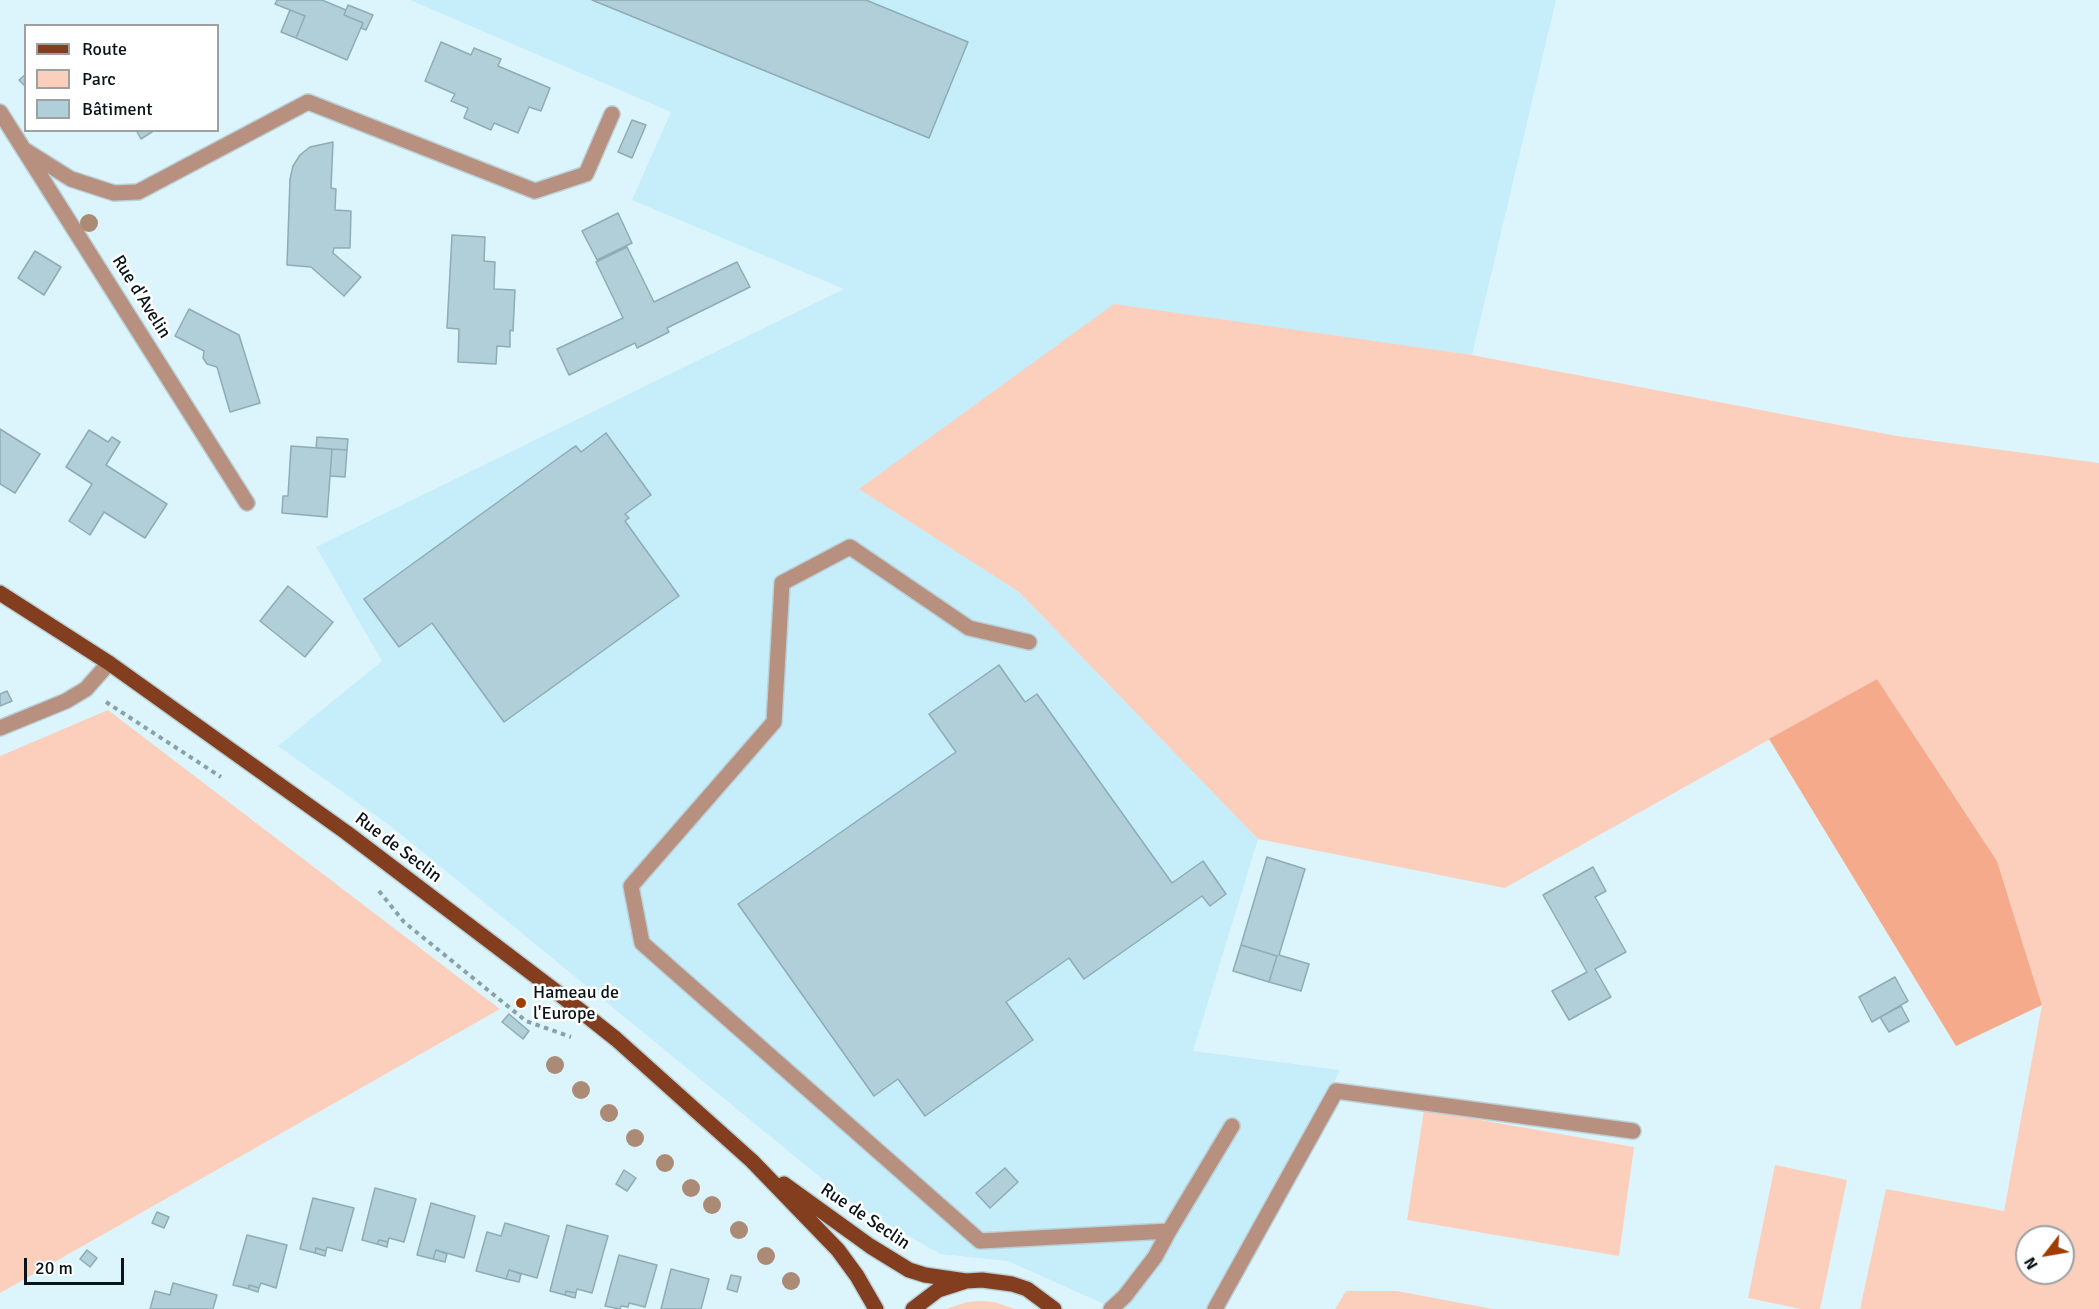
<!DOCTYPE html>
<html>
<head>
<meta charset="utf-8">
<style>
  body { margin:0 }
  #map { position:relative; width:2099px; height:1309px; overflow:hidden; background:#dcf5fd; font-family:Signika,sans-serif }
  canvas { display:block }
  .legend { position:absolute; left:24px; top:24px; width:195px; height:108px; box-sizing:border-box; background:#fff; border:2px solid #9ca1a2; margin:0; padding:8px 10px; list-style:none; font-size:18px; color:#081417 }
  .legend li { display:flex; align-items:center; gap:12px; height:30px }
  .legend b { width:30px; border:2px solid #9ca1a2 }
  .north { position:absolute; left:2015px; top:1225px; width:60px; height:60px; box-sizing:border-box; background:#fff; border:2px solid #9ca1a2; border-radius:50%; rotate:239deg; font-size:16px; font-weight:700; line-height:24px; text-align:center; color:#081417 }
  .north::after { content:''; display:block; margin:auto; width:21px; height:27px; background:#9f3c00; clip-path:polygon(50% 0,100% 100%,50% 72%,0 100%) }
  .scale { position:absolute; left:24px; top:1258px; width:100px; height:27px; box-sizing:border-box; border:3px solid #081417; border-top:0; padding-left:8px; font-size:18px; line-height:21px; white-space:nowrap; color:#081417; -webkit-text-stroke:4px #fff; paint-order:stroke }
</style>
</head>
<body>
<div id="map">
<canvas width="2099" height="1309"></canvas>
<ul class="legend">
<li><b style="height:8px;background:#833e1f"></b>Route</li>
<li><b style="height:16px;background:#fccfbc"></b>Parc</li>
<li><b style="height:16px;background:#b0cfd9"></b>Bâtiment</li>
</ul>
<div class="north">N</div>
<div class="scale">20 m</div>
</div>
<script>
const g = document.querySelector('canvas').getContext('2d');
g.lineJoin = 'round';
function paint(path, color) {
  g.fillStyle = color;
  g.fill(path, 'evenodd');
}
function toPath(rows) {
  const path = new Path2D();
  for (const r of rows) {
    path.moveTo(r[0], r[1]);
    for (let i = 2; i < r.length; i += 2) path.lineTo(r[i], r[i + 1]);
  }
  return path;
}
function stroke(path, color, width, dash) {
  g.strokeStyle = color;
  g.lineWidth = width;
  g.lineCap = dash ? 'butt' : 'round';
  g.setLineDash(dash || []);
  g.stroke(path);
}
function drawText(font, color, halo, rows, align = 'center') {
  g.font = font + ' Signika,sans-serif';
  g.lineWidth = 5;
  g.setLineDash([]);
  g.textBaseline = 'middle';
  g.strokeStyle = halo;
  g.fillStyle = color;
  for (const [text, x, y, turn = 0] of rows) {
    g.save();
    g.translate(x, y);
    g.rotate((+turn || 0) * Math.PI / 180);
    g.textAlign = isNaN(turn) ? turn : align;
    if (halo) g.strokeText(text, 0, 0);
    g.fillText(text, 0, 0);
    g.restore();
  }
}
paint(toPath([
  [410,0,1556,0,1472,355,1369,341,860,489,1019,592,1258,839,1193,1051,1340,1070,1221,1309,1115,1309,1008,1261,940,1254,853,1204,392,827,278,746,382,661,316,547,844,289,632,200,671,112]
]), '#c5edfa');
paint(toPath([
  [1114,304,1472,355,1897,436,2099,463,2099,1309,1860,1309,1886,1189,2004,1211,2042,1005,1997,861,1877,679,1505,888,1258,839,1019,592,859,489],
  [2027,1237,2063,1237,2063,1273,2027,1273],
  [108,710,500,1009,0,1293,0,756],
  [1424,1110,1634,1147,1619,1256,1407,1220],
  [1775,1165,1847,1180,1820,1309,1801,1309,1748,1298],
  [1346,1291,1397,1291,1493,1309,1335,1309],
  [980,1301,994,1302,1015,1309,946,1309,967,1302]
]), '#fccfbc');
paint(toPath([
  [1877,679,1997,861,2042,1005,1956,1046,1769,739]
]), '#f5aa8b');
const building = toPath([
  [277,0,322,0,346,10,344,15,363,23,347,60,296,38,305,16,275,4,277,0],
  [592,0,866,0,968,42,929,138,592,0],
  [348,5,373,15,366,30,361,28,363,23,344,15,348,5],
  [290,10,305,16,296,38,281,32,290,10],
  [441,42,471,55,474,48,501,59,498,66,550,88,541,111,529,107,518,133,494,123,491,130,464,118,468,108,451,101,455,94,425,81,441,42],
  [26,74,26,87,19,80,26,74],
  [632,120,646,125,632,158,618,152,632,120],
  [136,130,155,130,141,139,136,130],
  [333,142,331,188,336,189,335,210,351,211,350,248,334,248,333,253,361,277,344,296,311,267,287,265,290,179,293,166,300,155,310,147,333,142],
  [618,213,632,243,597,260,582,231,618,213],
  [452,235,485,237,484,261,495,262,494,289,515,290,513,331,510,330,510,347,497,346,496,364,458,362,459,329,447,328,452,235],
  [627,247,654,302,737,262,750,287,667,328,669,332,637,348,635,343,569,375,557,349,623,318,596,262,627,247],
  [35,251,61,267,44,295,18,278,35,251],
  [189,309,239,335,260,403,230,412,217,367,207,364,203,358,204,351,175,336,189,309],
  [0,429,40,454,15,493,0,484,0,429],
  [89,430,108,442,112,437,120,442,106,465,167,504,145,538,104,512,90,535,69,521,92,484,66,467,89,430],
  [606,433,651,495,625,514,629,518,625,521,679,596,504,722,432,623,399,647,364,599,571,449,576,446,581,452,606,433],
  [317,437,348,439,347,450,316,448,317,437],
  [291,446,332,449,327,517,282,513,283,496,288,496,291,446],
  [332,449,347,450,345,477,330,476,332,449],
  [288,586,333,622,305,657,260,621,288,586],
  [999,665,1025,702,1037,694,1172,883,1203,861,1226,894,1210,906,1202,896,1084,979,1069,958,1006,1002,1033,1040,925,1116,898,1079,874,1096,738,904,956,752,929,714,999,665],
  [7,691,12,701,0,706,0,694,7,691],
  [1267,857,1305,869,1279,955,1309,964,1301,991,1269,982,1277,956,1241,945,1267,857],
  [1593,867,1606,891,1595,897,1626,952,1595,969,1611,997,1569,1020,1552,991,1587,972,1543,895,1593,867],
  [1241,945,1277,956,1269,982,1233,971,1241,945],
  [1895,977,1908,1001,1872,1022,1859,997,1895,977],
  [1901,1006,1909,1021,1889,1032,1880,1017,1901,1006],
  [509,1014,529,1031,523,1039,502,1022,509,1014],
  [1005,1168,1018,1182,990,1208,976,1193,1005,1168],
  [624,1170,636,1178,627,1191,616,1184,624,1170],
  [375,1188,416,1199,404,1242,389,1238,388,1242,379,1240,377,1244,362,1240,375,1188],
  [313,1198,354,1208,342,1251,327,1247,326,1251,316,1248,315,1253,300,1249,313,1198],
  [431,1203,475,1216,464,1258,436,1250,433,1259,417,1255,431,1203],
  [157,1212,169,1217,164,1228,152,1223,157,1212],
  [505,1223,549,1236,537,1278,509,1270,506,1279,476,1271,487,1232,501,1236,505,1223],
  [567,1225,608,1236,592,1293,577,1289,576,1293,566,1291,565,1295,550,1291,567,1225],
  [247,1235,287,1245,276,1288,261,1283,259,1288,249,1285,249,1289,233,1285,247,1235],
  [379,1240,388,1242,387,1247,377,1244,379,1240],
  [316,1248,326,1251,325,1256,315,1253,316,1248],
  [87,1250,97,1258,90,1267,80,1259,87,1250],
  [436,1250,447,1254,445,1262,433,1259,436,1250],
  [619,1255,657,1265,645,1307,629,1303,628,1307,621,1306,620,1309,605,1306,619,1255],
  [671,1269,709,1279,701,1309,661,1309,671,1269],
  [509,1270,521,1274,519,1282,506,1279,509,1270],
  [731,1275,741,1277,737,1292,727,1289,731,1275],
  [173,1283,217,1295,213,1309,150,1309,155,1291,170,1295,173,1283],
  [249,1285,259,1288,258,1292,249,1289,249,1285],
  [566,1291,576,1293,575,1298,565,1295,566,1291]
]);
paint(building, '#b0cfd9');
stroke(building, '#8eacb5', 1.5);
const minor = toPath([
  [0,112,247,503],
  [25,150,71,179,114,193,138,192,308,102,535,191,586,174,612,114],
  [1029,642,969,628,850,547,782,583,774,722,631,886,642,943,980,1241,1169,1231],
  [0,728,66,701,86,689,109,663],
  [1111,1309,1125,1296,1155,1257,1169,1231,1232,1126],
  [1215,1309,1336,1091,1633,1131]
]);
const major = toPath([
  [0,593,109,663,347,833,558,993,616,1039,752,1161,838,1250,857,1276,876,1309],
  [784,1184,870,1246,909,1270,925,1275,966,1281],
  [913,1309,938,1290,966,1281,982,1280,1012,1284,1027,1289,1054,1309]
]);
stroke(minor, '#bad1d8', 18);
stroke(major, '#bad1d8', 18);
stroke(toPath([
  [106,702,221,777],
  [379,891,404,922,526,1021,571,1037]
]), '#8ca0a7', 4, [4.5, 4.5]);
stroke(minor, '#b8907f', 15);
stroke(major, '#833e1f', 15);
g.fillStyle = '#ac8b76';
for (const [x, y] of [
  [89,223],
  [555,1065],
  [581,1090],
  [609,1113],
  [635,1138],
  [665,1163],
  [691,1188],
  [712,1205],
  [739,1230],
  [766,1256],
  [791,1281]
]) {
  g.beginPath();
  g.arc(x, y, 9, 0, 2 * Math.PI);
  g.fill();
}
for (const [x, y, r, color] of [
  [521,1003,6,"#9f3c00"]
]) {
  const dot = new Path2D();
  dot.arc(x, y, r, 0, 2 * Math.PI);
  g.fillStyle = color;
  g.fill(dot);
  stroke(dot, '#fff', 2);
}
drawText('18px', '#081417', '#fff', [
  ["Rue d'Avelin",141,297,58],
  ["Rue de Seclin",398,848,37],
  ["Rue de Seclin",865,1217,34]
]);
drawText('18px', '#081417', '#fff', [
  ["Hameau de",533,993],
  ["l'Europe",533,1014]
], 'left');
</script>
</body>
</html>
